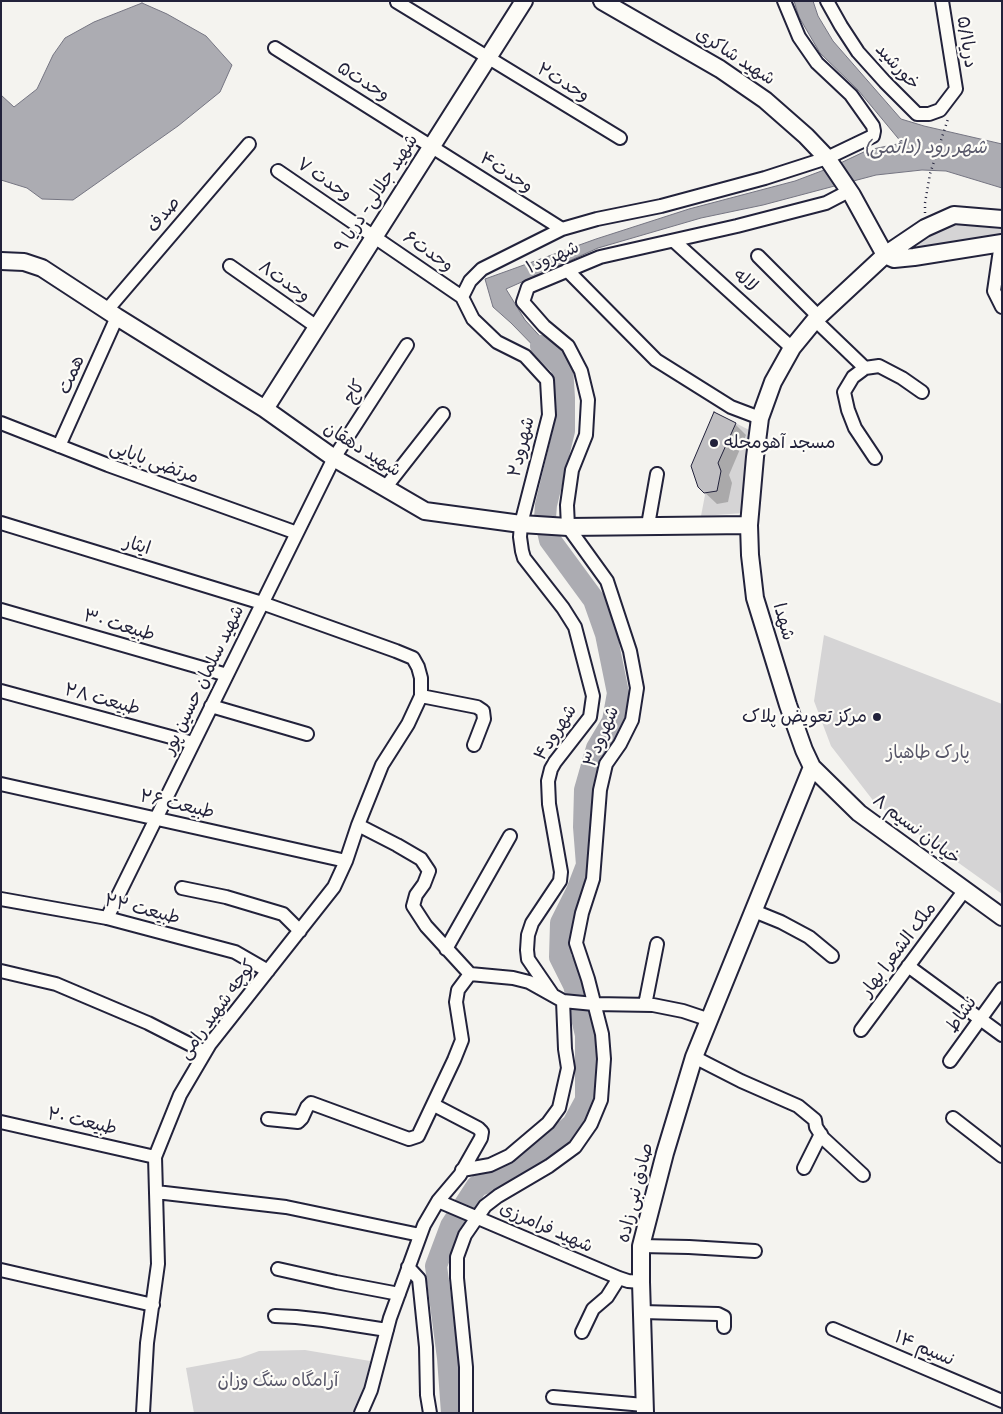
<!DOCTYPE html>
<html>
<head>
<meta charset="utf-8">
<style>
  body { margin:0 }
  #map { position:relative; width:1003px; height:1414px; overflow:hidden; background:#f4f3ef; font-family:Pangolin,sans-serif }
  canvas { display:block }
  .frame { position:absolute; inset:0; border:2px solid #22223b; pointer-events:none }
</style>
</head>
<body>
<div id="map">
<canvas width="1003" height="1414"></canvas>
<div class="frame"></div>
</div>
<script>
const g = document.querySelector('canvas').getContext('2d');
g.lineJoin = 'round';
function paint(path, color) {
  g.fillStyle = color;
  g.fill(path, 'evenodd');
}
function toPath(rows) {
  const path = new Path2D();
  for (const r of rows) {
    path.moveTo(r[0], r[1]);
    for (let i = 2; i < r.length; i += 2) path.lineTo(r[i], r[i + 1]);
  }
  return path;
}
function stroke(path, color, width, dash) {
  g.strokeStyle = color;
  g.lineWidth = width;
  g.lineCap = dash ? 'butt' : 'round';
  g.setLineDash(dash || []);
  g.stroke(path);
}
function drawText(font, color, halo, rows, align = 'center') {
  g.font = font + ' Pangolin,"Playpen Sans Arabic",sans-serif';
  g.lineWidth = 4.5;
  g.setLineDash([]);
  g.textBaseline = 'middle';
  g.strokeStyle = halo;
  g.fillStyle = color;
  for (const [text, x, y, turn = 0] of rows) {
    g.save();
    g.translate(x, y);
    g.rotate((+turn || 0) * Math.PI / 180);
    g.textAlign = isNaN(turn) ? turn : align;
    if (halo) g.strokeText(text, 0, 0);
    g.fillText(text, 0, 0);
    g.restore();
  }
}
paint(toPath([
  [948,224,1002,229,1002,235,956,245,911,249],
  [714,412,753,432,744,513,701,516,705,495,703,490,698,487,691,466],
  [824,635,1002,704,1002,894,875,803,831,746,814,701],
  [305,1350,370,1361,370,1377,359,1406,352,1413,194,1413,186,1368,240,1358,259,1351]
]), '#d5d4d5');
const water = toPath([
  [794,1,813,1,818,16,833,41,901,119,924,126,1002,144,1002,188,946,171,922,170,876,175,763,205,701,218,598,248,506,289,525,320,568,367,555,368,511,323,493,307,485,279,596,239,689,209,795,181,832,167,868,150,902,143,858,90,820,53,799,17,794,1],
  [142,3,167,14,206,36,232,65,220,92,178,126,73,200,42,199,27,188,1,180,1,95,14,107,37,89,53,55,65,38,94,22,142,3]
]);
paint(water, '#acacb2');
stroke(water, '#757582', 1);
paint(toPath([
  [735,424,746,435,729,475,732,483,728,502,717,504,699,487]
]), '#0003');
stroke(toPath([
  [452,1413,448,1358,436,1266,451,1226,477,1186,508,1175,545,1148,573,1124,586,1100,586,1035,574,985,560,957,561,923,577,891,587,865,584,827,585,790,597,748,613,721,618,693,606,634,594,600,550,540,545,518,546,505,564,431,564,398,562,367,541,346]
]), '#acacb2', 22);
const building = toPath([
  [714,412,736,423,718,463,721,471,717,491,704,493,698,487,691,466,714,412]
]);
paint(building, '#c0bfc2');
stroke(building, '#22223b', 1);
const minor = toPath([
  [827,1,841,26,858,52,885,82,917,114,929,114,940,110,956,89,942,1],
  [397,2,620,138],
  [275,48,562,229],
  [278,171,462,297,473,319,497,342,525,356,547,380,549,415,521,524,520,537,522,551,524,558,563,608,575,627,593,696,590,717,555,762,551,769,548,781,549,804,561,872,560,881,532,923,528,935,527,950,528,959,552,994],
  [674,241,792,348],
  [1001,243,994,291,1002,307],
  [758,256,819,317],
  [230,266,317,327],
  [567,270,656,360,731,407,760,418],
  [462,297,470,281,482,269,562,229,597,219,661,206,765,178,827,158,873,136,874,131,873,126,851,95,817,63,799,37,784,1],
  [107,310,249,144],
  [815,320,865,368],
  [1,423,108,465,297,533],
  [59,446,117,317],
  [875,458,855,428,848,410,844,392,853,377,865,368,879,366,902,378,922,392],
  [385,488,443,414],
  [1,523,262,603,396,651,413,658,418,667,421,678,421,696,408,724,382,765,358,825,346,861,334,887,210,1044,180,1095,155,1157,158,1264,147,1343,143,1413],
  [648,525,657,474],
  [1,610,227,675],
  [1,691,193,743],
  [421,696,477,707,483,711,484,719,474,745],
  [211,706,307,734],
  [1,784,346,861],
  [358,825,397,845,421,859,429,871,424,884,416,895,413,906,426,926,470,974,513,978,529,982,563,1001,594,1004,653,1005,683,1011,710,1020],
  [182,888,226,897,283,914,300,931],
  [1,899,107,918,235,952,268,971],
  [754,911,781,922,809,937,832,956],
  [107,918,334,458,407,345],
  [446,949,510,836],
  [908,966,1002,1035],
  [1,971,56,984,148,1023,205,1052],
  [645,1005,657,944],
  [861,1030,964,891],
  [694,1057,741,1081,798,1106,815,1120,816,1127,823,1138,863,1175],
  [950,1061,1002,989],
  [953,1118,1002,1156],
  [268,1119,298,1122,302,1118,307,1107,311,1103,409,1139,418,1136,454,1060,462,1040,456,1002,458,990,470,974],
  [1,1122,155,1157],
  [804,1168,821,1134],
  [462,1170,490,1165,509,1156,548,1123,559,1108,568,1068,565,1049,563,1001],
  [156,1192,286,1207,420,1235],
  [438,1201,619,1278,628,1281,641,1282],
  [641,1246,689,1247,755,1251],
  [408,1267,419,1279,426,1347,427,1395,430,1413],
  [278,1269,336,1282,399,1294],
  [1,1270,153,1305],
  [642,1312,718,1314,724,1317,724,1327],
  [275,1316,296,1317,323,1320,387,1330],
  [833,1329,1002,1401],
  [582,1332,593,1309,607,1297,619,1278],
  [553,1397,644,1405],
  [361,1413,371,1390,390,1318,424,1225,438,1201,460,1175,481,1138,482,1132,478,1128,434,1105],
  [466,1413,466,1367,457,1278,457,1257,465,1235,485,1206,498,1196,549,1166,575,1147,591,1124,601,1100,604,1059,602,1034,588,979,576,943,582,913,593,879,600,790,606,764,620,744,632,720,637,688,630,651,607,581,568,527,567,505,572,470,586,435,588,400,581,371,568,346,544,326,523,302,528,287,600,257,737,226,826,203,849,191]
]);
const tertiary = toPath([
  [602,1,720,69,765,100,806,136,827,158,852,195,885,255,894,259,914,257,1002,243],
  [1002,219,954,215,925,228,885,255,815,320,792,348,773,382,760,418,755,457,749,525,750,555,755,598,788,705,804,750,812,767,859,813,1002,917],
  [1,261,24,262,42,268,117,317,265,409,334,458,425,511,521,524,568,527,749,525],
  [265,409,524,1],
  [645,1413,641,1282,641,1246,665,1153,694,1057,812,767]
]);
stroke(minor, '#22223b', 16);
stroke(tertiary, '#22223b', 20);
stroke(toPath([
  [925,213,925,203,930,174,948,119]
]), '#22223b', 2.5, [1, 4]);
stroke(minor, '#fdfcf7', 12);
stroke(tertiary, '#fdfcf7', 16);
for (const [x, y, r, color] of [
  [714,443,5,"#22223b"],
  [877,717,5,"#22223b"]
]) {
  const dot = new Path2D();
  dot.arc(x, y, r, 0, 2 * Math.PI);
  g.fillStyle = color;
  g.fill(dot);
  stroke(dot, '#fdfcf7', 2);
}
drawText('18px', '#22223b', '#fdfcf7', [
  ["دریا۵/۱",966,42,81],
  ["شهید شاکری",735,57,33],
  ["خورشید",897,67,47],
  ["وحدت۵",363,82,32],
  ["وحدت۲",563,83,31],
  ["وحدت۴",506,173,33],
  ["وحدت ۷",324,180,34],
  ["شهید جلالی- دریا ۹",377,194,-57],
  ["صدف",164,215,-49],
  ["وحدت۶",428,252,35],
  ["شهرود۱",553,258,-24],
  ["لاله",745,281,42],
  ["وحدت۸",284,282,35],
  ["همت",72,375,-66],
  ["کاج",355,392,-57],
  ["شهرود۲",522,447,-76],
  ["شهید دهقان",362,450,32],
  ["مرتضی بابایی",154,463,20],
  ["ایثار",137,546,17],
  ["شهدا",783,622,74],
  ["طبیعت ۳۰",119,626,16],
  ["شهید سلمان حسین پور",204,680,-64],
  ["طبیعت ۲۸",102,700,15],
  ["شهرود۴",556,733,-57],
  ["شهرود۳",602,737,-67],
  ["طبیعت ۲۶",177,805,13],
  ["خیابان نسیم ۸",916,830,37],
  ["طبیعت ۲۲",142,910,14],
  ["ملک الشعرا بهار",899,950,-53],
  ["کوچه شهید رامی",218,1010,-54],
  ["نشاط",962,1015,-55],
  ["طبیعت ۲۰",82,1122,13],
  ["صادق نبی زاده",636,1193,-76],
  ["شهید فرامرزی",546,1228,24],
  ["نسیم ۱۴",924,1349,23]
]);
drawText('18px', '#22223b', '#fdfcf7', [
  ["مسجد آهومحله",724,443],
  ["مرکز تعویض پلاک",867,717,"right"]
], 'left');
drawText('18px', '#585769', '#fdfcf7', [
  ["پارک طاهباز",928,753],
  ["آرامگاه سنگ وزان",278,1381]
]);
drawText('italic 19px', '#59596b', '#fdfcf7', [
  ["شهر رود (دائمی)",925,148]
]);
</script>
</body>
</html>
